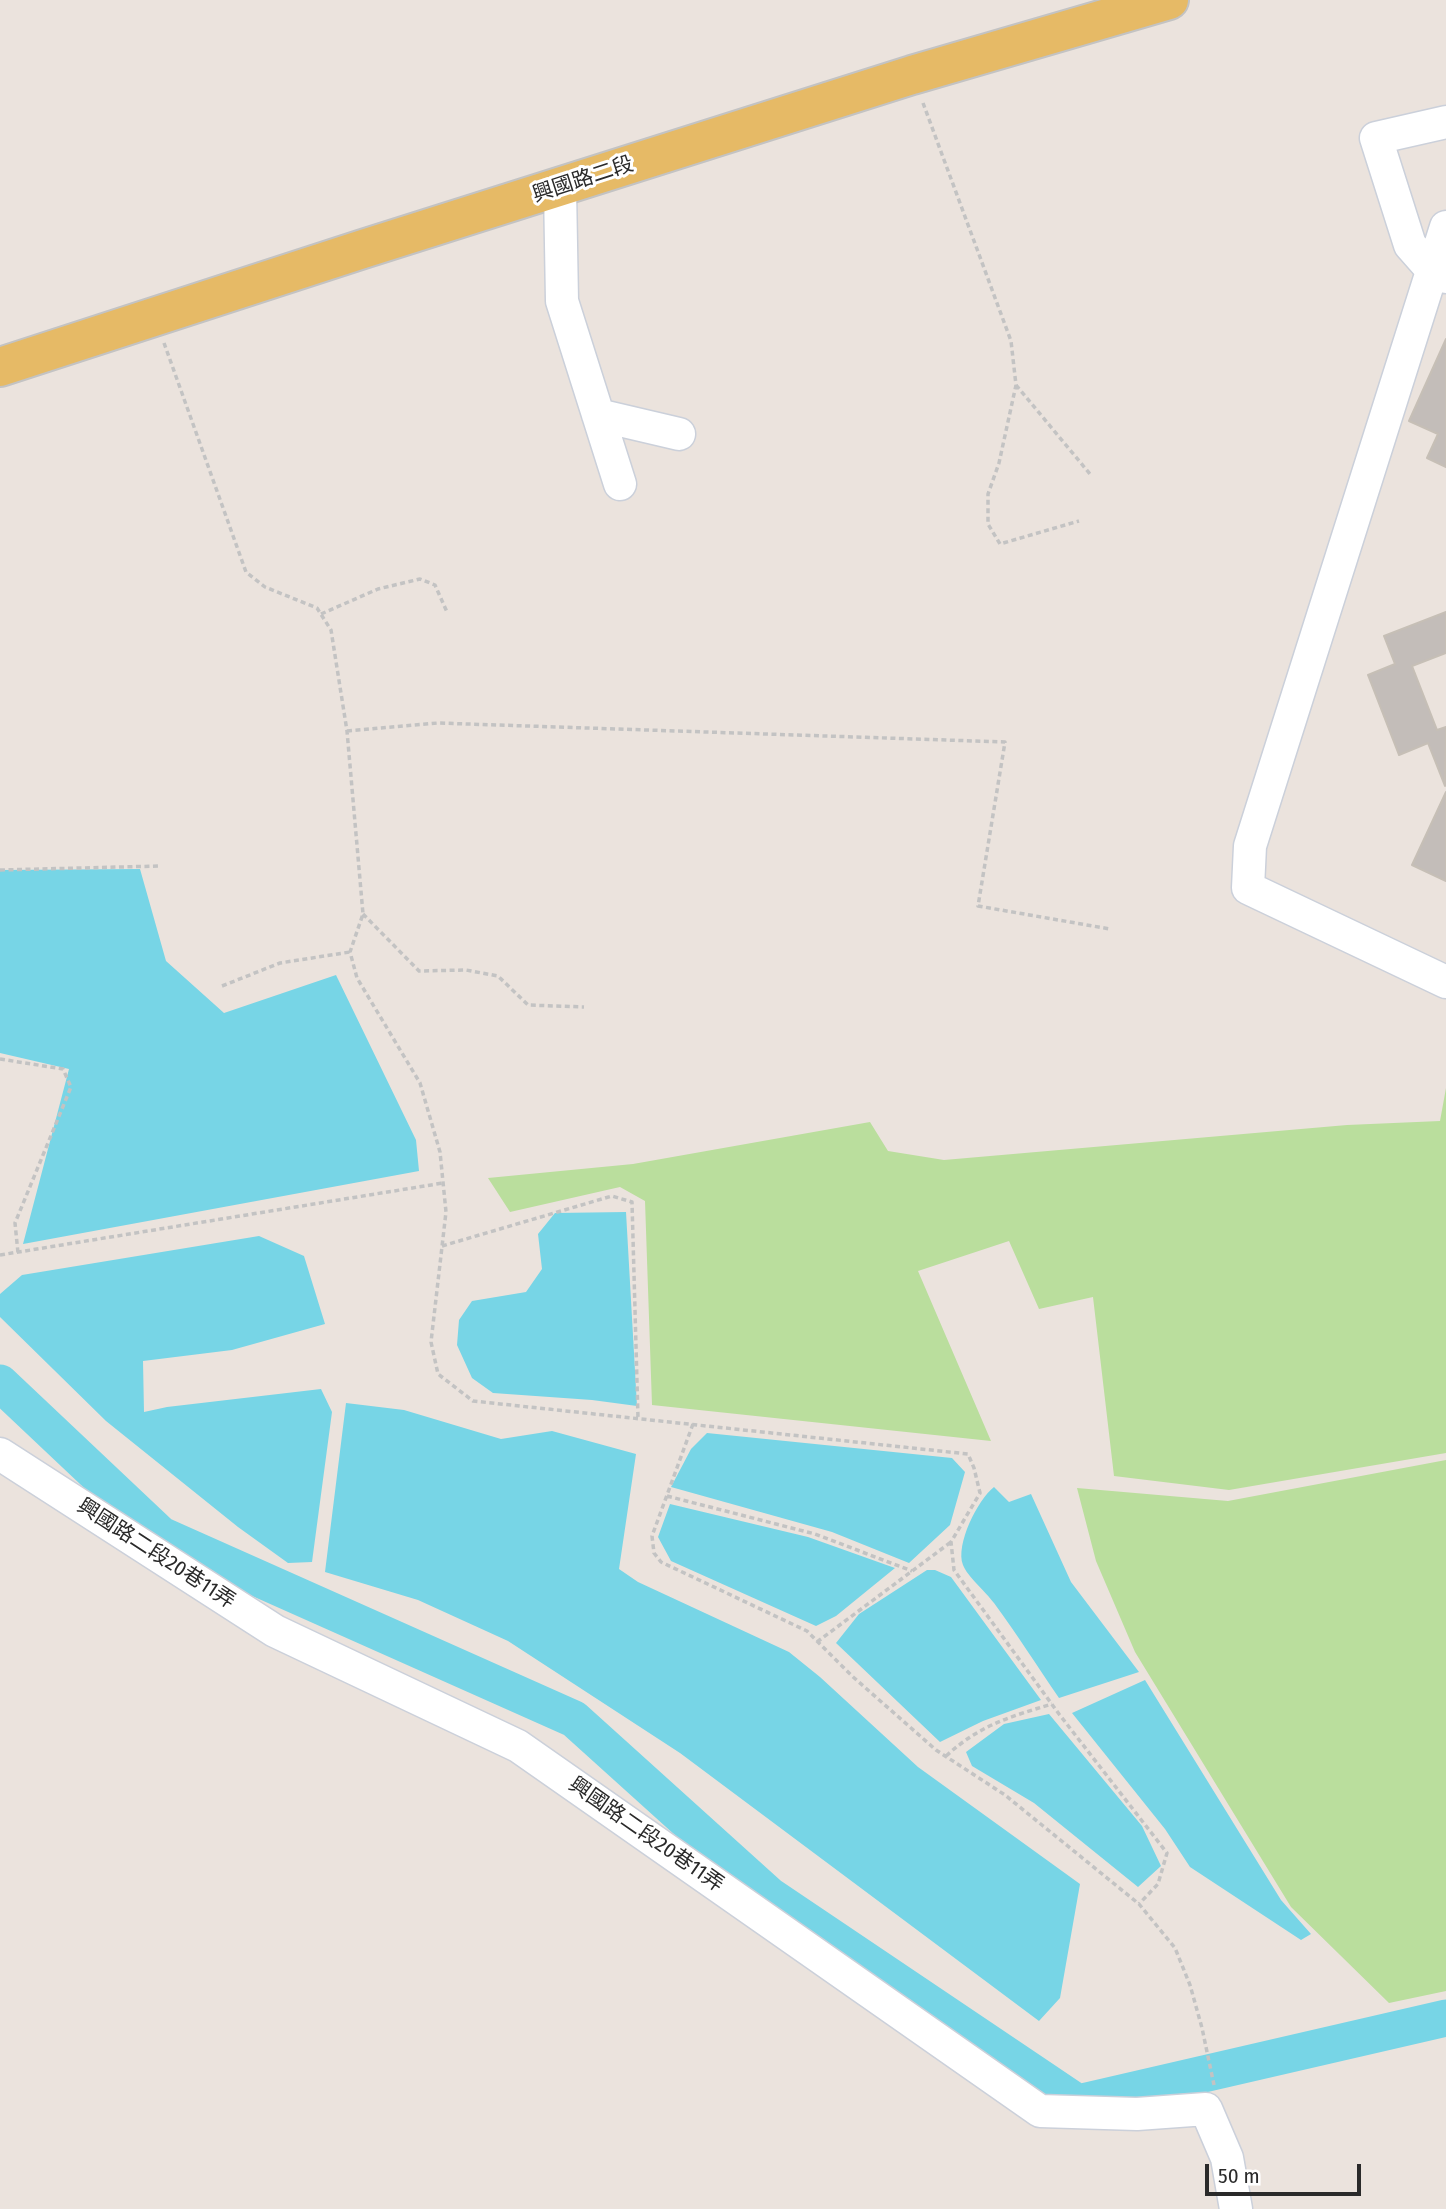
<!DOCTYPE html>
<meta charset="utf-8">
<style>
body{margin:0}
#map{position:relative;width:1446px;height:2209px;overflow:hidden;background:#ebe3dd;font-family:"Fira Sans Condensed",sans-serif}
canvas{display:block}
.scale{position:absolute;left:1205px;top:2164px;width:156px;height:32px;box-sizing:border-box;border:4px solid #2a2a2a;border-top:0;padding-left:9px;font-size:21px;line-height:24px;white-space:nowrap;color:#2a2a2a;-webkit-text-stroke:5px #fff;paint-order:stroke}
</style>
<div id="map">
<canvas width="1446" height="2209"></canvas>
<div class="scale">50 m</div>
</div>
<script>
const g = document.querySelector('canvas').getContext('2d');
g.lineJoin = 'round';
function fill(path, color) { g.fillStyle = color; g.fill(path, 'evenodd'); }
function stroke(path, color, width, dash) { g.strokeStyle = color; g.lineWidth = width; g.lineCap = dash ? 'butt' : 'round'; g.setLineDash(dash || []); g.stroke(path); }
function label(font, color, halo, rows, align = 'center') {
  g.font = font + ' "Fira Sans Condensed","Noto Sans TC",sans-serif'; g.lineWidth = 6; g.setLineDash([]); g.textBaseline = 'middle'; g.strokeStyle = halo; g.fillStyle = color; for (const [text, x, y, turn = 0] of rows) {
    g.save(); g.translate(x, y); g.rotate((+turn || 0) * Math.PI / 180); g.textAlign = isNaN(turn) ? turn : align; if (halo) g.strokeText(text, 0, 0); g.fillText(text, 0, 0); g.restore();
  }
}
const green = new Path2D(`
 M1446,1088V1453L1229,1490L1114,1476L1093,1297L1039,1309L1009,1241L918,1271L991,1441L652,1405L645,1201L620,1187L510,1212L488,1178L633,1164L870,1122L888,1151L944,1160L1347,1125L1440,1121Z
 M1446,1460V1991L1389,2003L1291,1907L1135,1652L1096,1561L1077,1488L1228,1501Z`);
const water = new Path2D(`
 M140,869L166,961L224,1013L336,975L416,1140L419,1171L23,1244L69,1069L0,1053V870Z
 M626,1212L637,1406L592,1400L493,1393L472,1378L457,1345L459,1320L472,1301L526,1292L542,1269L538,1234L555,1213Z
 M259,1236L304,1256L325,1324L232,1350L143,1361L144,1412L167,1407L321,1389L332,1412L312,1562L288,1563L238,1527L106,1421L0,1317V1294L22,1275Z
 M346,1403L404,1410L501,1439L552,1431L636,1454L619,1569L638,1582L789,1652L820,1677L918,1767L1080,1884L1060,1998L1039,2021L680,1753L508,1641L418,1600L325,1572Z
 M707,1433L952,1458L965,1472L950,1525L909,1563L832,1532L671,1487L691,1449Z
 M994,1487L1009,1502L1031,1494L1071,1582L1139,1672L1059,1698C1037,1666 1017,1634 994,1603C986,1592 967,1576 963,1565C955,1545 978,1499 994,1487Z
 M670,1504L808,1537L895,1568L836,1616L816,1626L671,1561L658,1537Z
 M927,1570H935L951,1577L1041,1700L983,1721L940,1742L836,1643L859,1614Z
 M1145,1680L1281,1900L1311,1934L1301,1940L1190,1867L1165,1829L1072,1713Z
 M1049,1714L1142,1826L1161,1866L1138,1887L1034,1803L972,1766L966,1752L1004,1724Z`);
const river = new Path2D(`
 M0,1383L161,1535L574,1719L769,1895L1078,2103L1446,2018`);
const building = new Path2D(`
 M1446,339V467L1427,458L1438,434L1409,421Z
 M1446,612V653L1412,666L1437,730L1446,727L1445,786L1428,743L1399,755L1368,675L1395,664L1384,636Z
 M1446,792V881L1412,865Z`);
const path = new Path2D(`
 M923,103L1011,341L1016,385L999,463L988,494V524L1000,544L1079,521
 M164,343L246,572L265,587L317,608L331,630L347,731L363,914L350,952L357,978L420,1083L440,1152L446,1212L431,1342L438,1374L473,1401L968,1454L974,1468L980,1493L951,1542L954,1570L1059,1714L1167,1853L1158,1884L1139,1904
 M1016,385L1090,474
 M321,614L378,589L420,579L435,585L447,612
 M347,731L438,723L1005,742L978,906L1110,929
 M0,870L160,866
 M363,914L419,971L466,970L498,976L528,1005L584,1007
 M222,986L280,963L350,952
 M0,1059L63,1069L71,1087L15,1223L18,1253
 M442,1246L612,1196L632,1202L638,1418
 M0,1255L443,1183
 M693,1424L652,1536L654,1553L661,1562L807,1631L852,1676L936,1750L1005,1795L1139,1904L1175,1948L1190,1985L1202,2028L1214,2085
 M667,1496L815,1534L912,1571
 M817,1642L951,1542
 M946,1756C980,1725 1009,1717 1052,1704`);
const minor = new Path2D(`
 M1446,122L1376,138L1410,245L1432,270L1446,277
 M560,188L562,301L620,484
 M1446,227L1250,846L1248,888L1446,982
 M598,415L679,434
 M0,1454L275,1631L518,1746L1040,2111L1137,2114L1206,2109L1227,2158L1236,2209`);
const major = new Path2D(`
 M0,367L363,249L912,75L1169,0`);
const streetNames = [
 ["興國路二段",583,180,-18],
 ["興國路二段20巷11弄",156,1554,33],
 ["興國路二段20巷11弄",646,1835,35]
];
fill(green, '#bade9d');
fill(water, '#77d5e6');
stroke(river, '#77d5e6', 37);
fill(building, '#c3bdb9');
stroke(building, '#c6bfb6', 2);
stroke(minor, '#cbd0da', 35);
stroke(major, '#c3c3c3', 42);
stroke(path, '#c3c3c3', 3.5, [5, 3.5]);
stroke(minor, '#fff', 32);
stroke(major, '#e6ba66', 38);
label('21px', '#2a2a2a', '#fff', streetNames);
</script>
